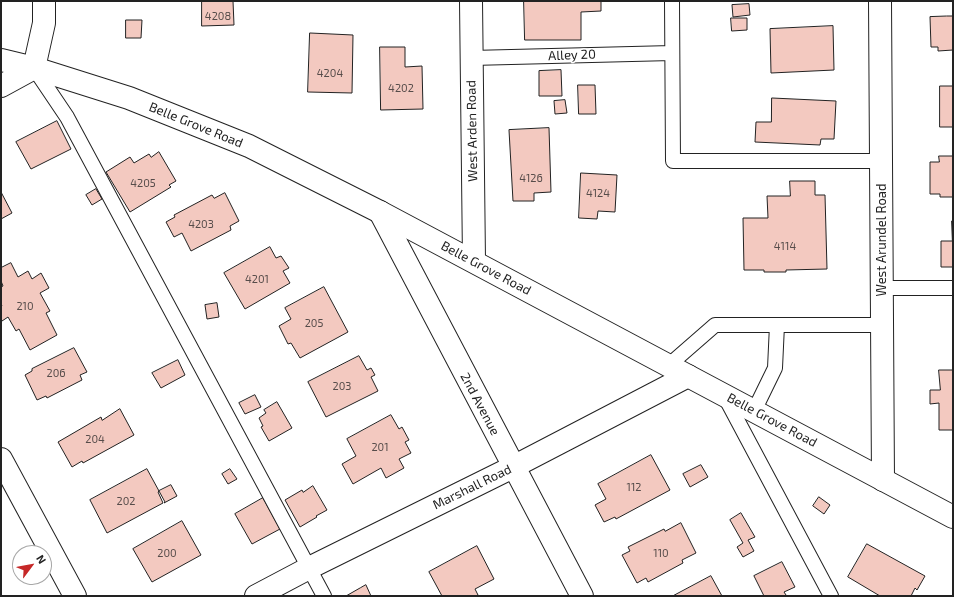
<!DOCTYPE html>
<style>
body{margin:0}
#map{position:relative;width:954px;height:597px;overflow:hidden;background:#fff;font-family:"Exo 2",sans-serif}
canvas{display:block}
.frame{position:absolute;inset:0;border:2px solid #222;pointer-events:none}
.north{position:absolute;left:12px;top:545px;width:40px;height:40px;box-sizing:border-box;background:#fff;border:1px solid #a7a7a7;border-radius:50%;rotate:58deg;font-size:11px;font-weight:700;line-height:16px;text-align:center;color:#222}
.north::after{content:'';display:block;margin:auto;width:14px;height:18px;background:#c62828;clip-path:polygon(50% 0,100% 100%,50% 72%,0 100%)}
</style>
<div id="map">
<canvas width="954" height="597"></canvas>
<div class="frame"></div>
<div class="north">N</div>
</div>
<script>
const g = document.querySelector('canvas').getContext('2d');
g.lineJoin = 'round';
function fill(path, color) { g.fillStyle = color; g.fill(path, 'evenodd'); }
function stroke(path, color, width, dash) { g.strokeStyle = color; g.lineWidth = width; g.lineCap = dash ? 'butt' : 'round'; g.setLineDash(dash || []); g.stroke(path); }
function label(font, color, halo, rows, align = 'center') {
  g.font = font + ' "Exo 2",sans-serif'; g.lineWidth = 3; g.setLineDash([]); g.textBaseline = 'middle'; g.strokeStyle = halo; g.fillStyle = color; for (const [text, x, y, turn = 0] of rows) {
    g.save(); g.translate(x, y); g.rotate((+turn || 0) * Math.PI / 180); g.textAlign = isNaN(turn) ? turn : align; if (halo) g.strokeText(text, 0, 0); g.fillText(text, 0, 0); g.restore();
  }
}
const building = new Path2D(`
 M202,1H233L234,25L202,26Z
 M524,1H601V11L581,12V40H525Z
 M749,4L750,15L733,17L732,5Z
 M947,16H953V50L938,51V47H931L930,17Z
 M731,18H747V30L732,31Z
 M126,20H142L141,38H126Z
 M833,26L834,70L771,73L770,29Z
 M310,33L353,35L352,93L308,92Z
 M380,47H405V67L422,66L423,109L381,110Z
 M561,70L562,96H539V71Z
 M578,85H595L596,114H579Z
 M940,86H953V127H940Z
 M772,98L836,101L834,139H821L820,145L755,142L756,122H771Z
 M565,100L567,113L555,114L554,101Z
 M57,121L71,149L31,169L16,142Z
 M549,128L551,192L534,193V201H513L509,130Z
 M159,152L176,181L169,185L171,187L130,212L106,172L130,157L134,163L149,154L151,157Z
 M939,156H953V197H940V194H930V162H939Z
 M581,173L617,175L615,212L598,211L597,219L579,218Z
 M790,181H815V195H825L827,269L786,270V272H764V270H744L743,218H768L767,196H790Z
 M96,189L102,199L92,205L86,195Z
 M1,192L12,213L1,219Z
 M225,193L239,221L230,226L231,230L191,251L182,233L174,237L166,222L175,217L174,215L210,196L212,195L214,198Z
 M952,221H953V272V267H941V241H952Z
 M270,247L276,258L281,256L289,268L283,271L290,283L245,309L224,273Z
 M11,263L18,277L28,271L32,279L41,273L49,288L40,293L50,311L46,313L57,335L30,350L19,329L16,331L8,317L2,321L1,319V306H2L1,304V287L3,286L1,281V268Z
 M324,287L348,332L300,358L291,343L288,344L279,326L291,319L285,308Z
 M217,303L219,317L207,319L205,305Z
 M74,348L87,372L80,375L82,380L47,398L46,396L37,400L25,375L32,371V369Z
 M359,356L367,370L371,368L375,375L371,377L378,391L326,417L308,382Z
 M178,360L185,375L161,388L152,373Z
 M939,370H953V430H939V403L930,404V390H940Z
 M255,395L261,407L245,414L239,403Z
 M277,402L292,428L269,441L261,427L263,426L259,418L266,413L264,410Z
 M120,409L134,435L83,463L82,461L72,467L58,442L101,417L102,420Z
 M391,415L399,429L402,427L409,440L405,442L411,453L399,459L404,468L386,478L381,468L353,484L342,464L356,456L347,439Z
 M651,455L670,490L616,519L615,517L604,522L595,505L606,499L598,484Z
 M701,465L708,477L690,487L683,474Z
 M147,469L159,491L158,492L163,503L107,533L90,500Z
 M230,469L237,479L228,484L222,474Z
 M171,485L177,496L164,503L165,502L159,491Z
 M313,486L327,510L316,516L317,517L300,527L285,500L302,490L303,492Z
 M819,497L830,505L824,514L813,506Z
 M263,498L280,529L252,544L235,514Z
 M741,513L755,537L748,540L754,551L743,557L737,547L743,543L730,520Z
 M182,521L201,555L152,582L133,549Z
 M681,523L696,553L682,560L683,563L648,582L646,578L637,583L622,555L630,551L628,547L664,529L665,531Z
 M867,544L925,576L917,590L915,588L911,596H880L848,577Z
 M477,546L494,579L475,589L478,595L476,596H442L429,572Z
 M782,562L795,587L784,592L786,595L785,596H764L754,576Z
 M711,576L722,596H673Z
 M366,585L371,596H346L360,588Z`);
const service = new Path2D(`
 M672,1L673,161H881
 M471,58L672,53
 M34,68L67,117L324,596
 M882,288H953
 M668,366L715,325H882
 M725,397L831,596
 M754,411L775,368L777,325`);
const minor = new Path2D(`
 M471,1L474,261
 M880,1L883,480
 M1,86L34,68L44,23V1
 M380,212L582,596
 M1,459L75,596
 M256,596L309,568L513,467L688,376`);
const secondary = new Path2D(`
 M1,60L34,68L129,98L249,146L380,212L953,517`);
const numberNames = [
 ["4208",218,16],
 ["4204",330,73],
 ["4202",401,88],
 ["4126",531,178],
 ["4205",143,183],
 ["4124",598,193],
 ["4203",201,224],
 ["4114",785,246],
 ["4201",257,279],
 ["210",25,306],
 ["205",314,323],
 ["206",56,373],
 ["203",342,386],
 ["204",95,439],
 ["201",380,447],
 ["112",634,487],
 ["202",126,501],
 ["200",167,553],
 ["110",661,553]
];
const streetNames = [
 ["Alley 20",572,55,-2],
 ["Belle Grove Road",196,125,22],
 ["West Arden Road",472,131,-91],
 ["West Arundel Road",882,240,-90],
 ["Belle Grove Road",486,268,28],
 ["2nd Avenue",480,404,62],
 ["Belle Grove Road",772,420,28],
 ["Marshall Road",472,487,-26]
];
fill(building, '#f3c9c0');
stroke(building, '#222', 1);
stroke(service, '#222', 16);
stroke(minor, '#222', 24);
stroke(secondary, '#222', 24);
stroke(service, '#fff', 14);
stroke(minor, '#fff', 22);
stroke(secondary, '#fff', 22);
label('11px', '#564c4a', null, numberNames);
label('13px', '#222', '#fff', streetNames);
</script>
